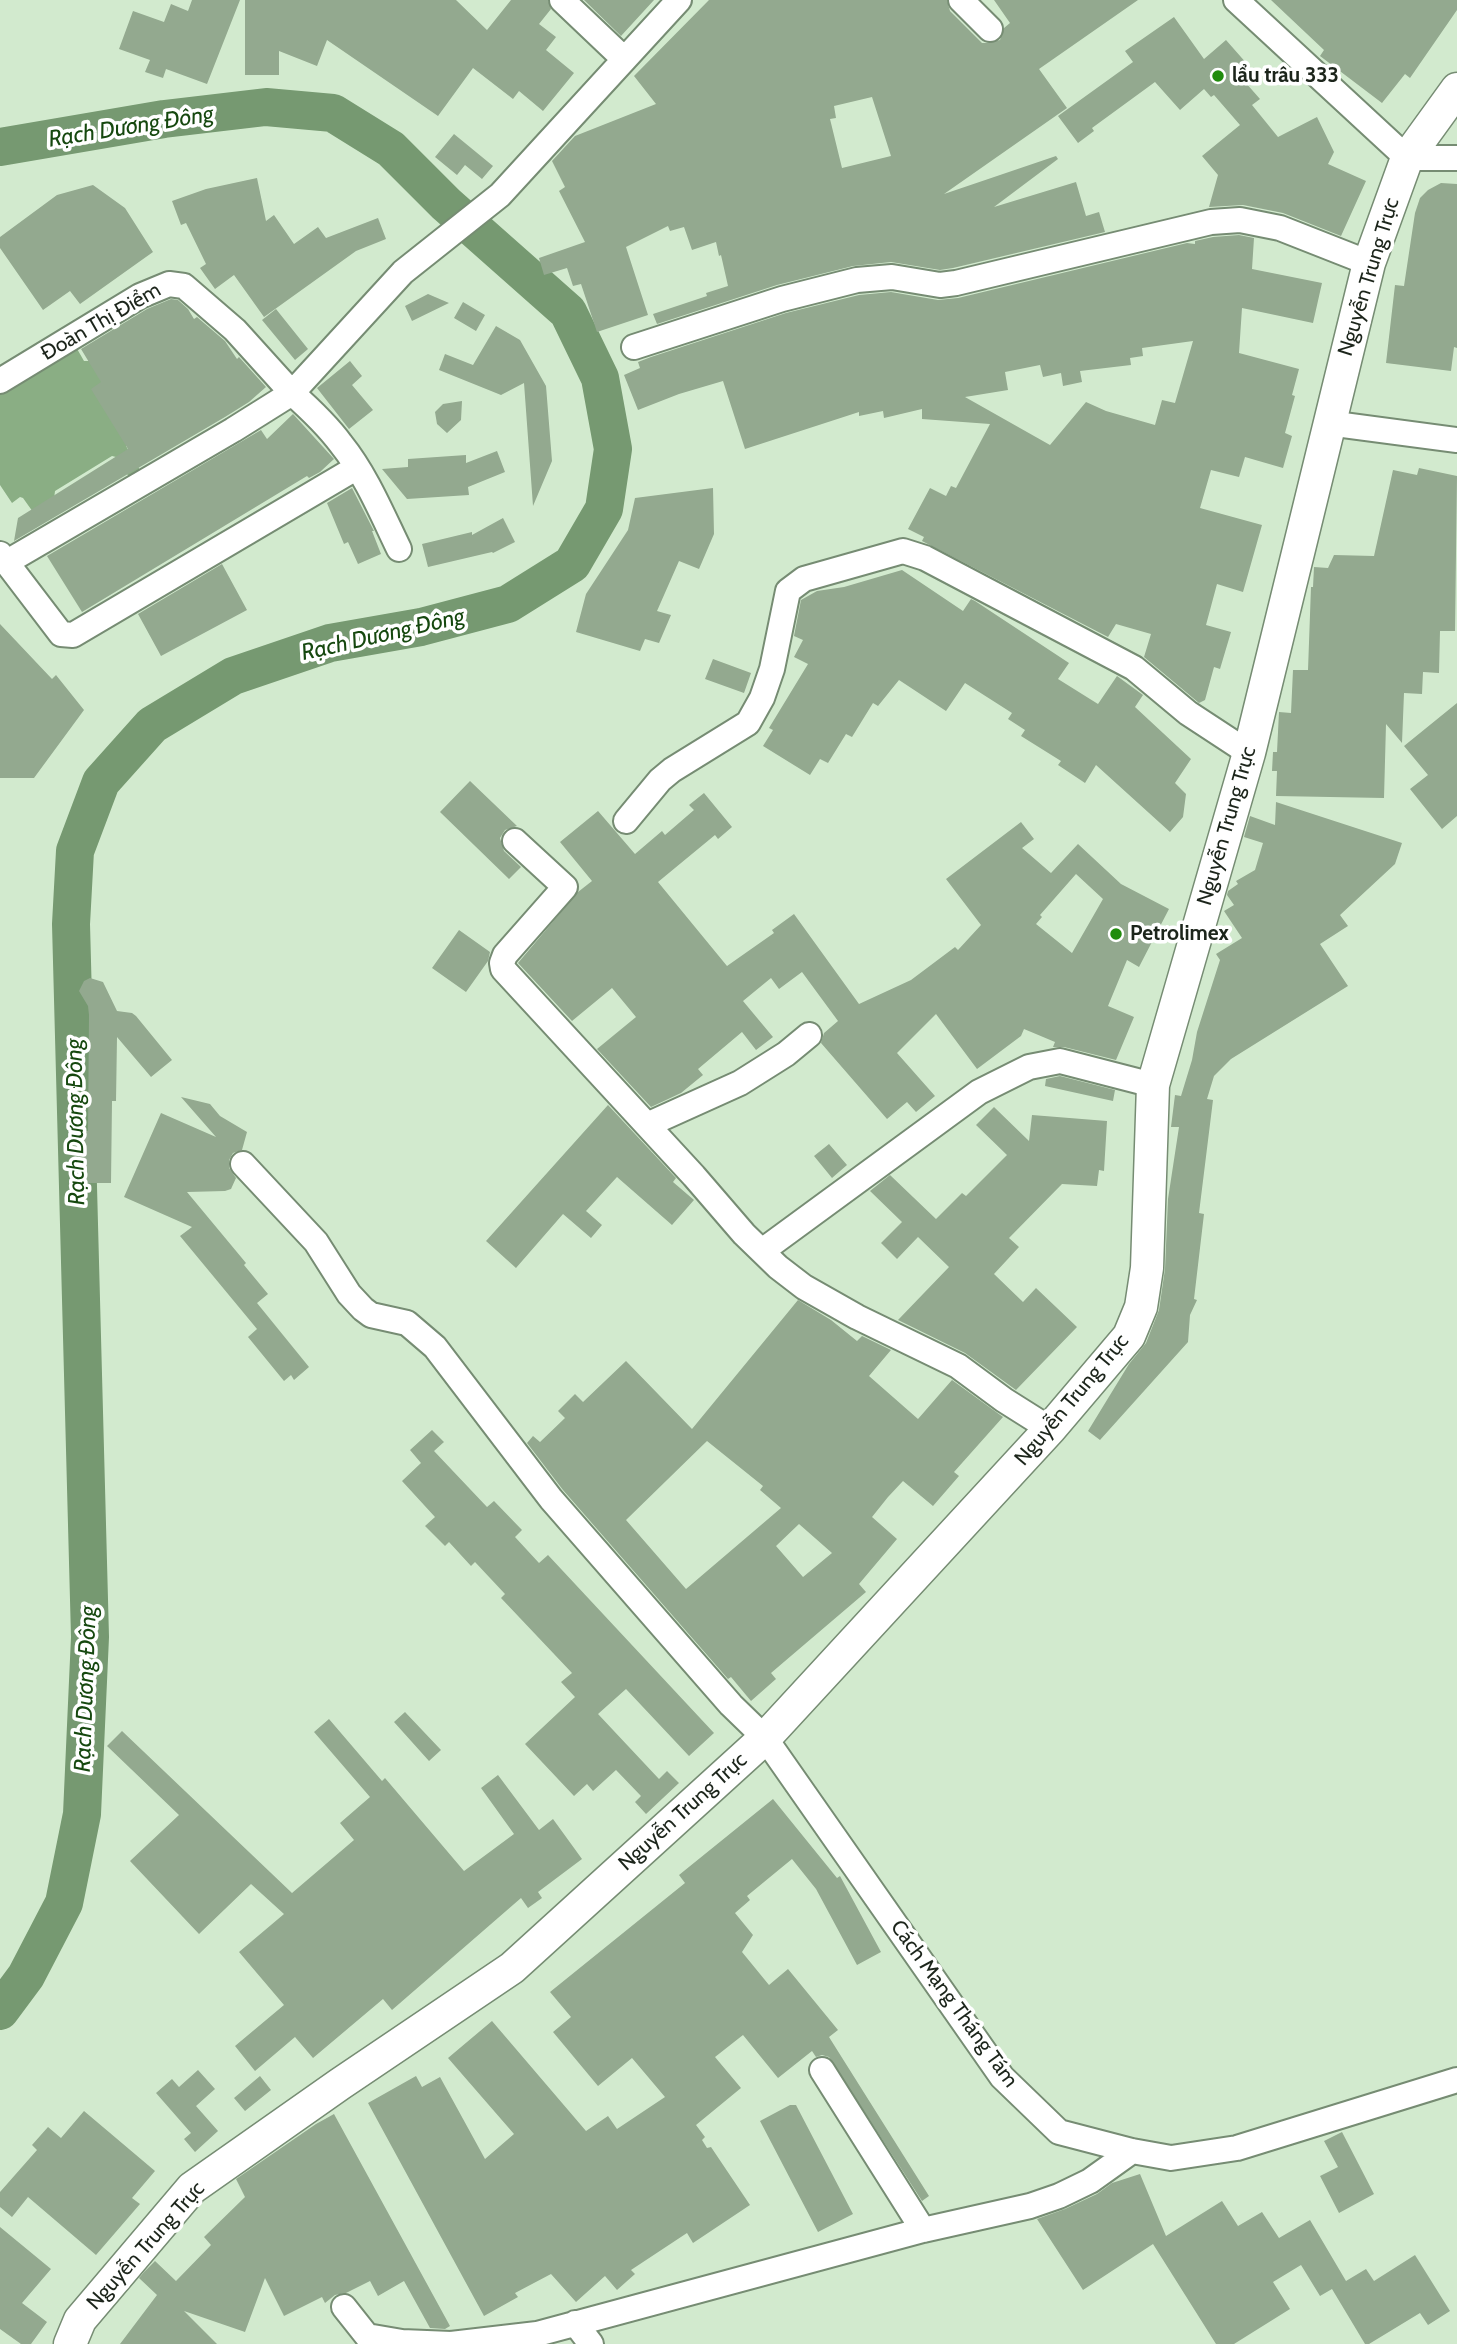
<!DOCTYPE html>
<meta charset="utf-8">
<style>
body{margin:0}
canvas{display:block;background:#d2eace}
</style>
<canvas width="1457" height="2344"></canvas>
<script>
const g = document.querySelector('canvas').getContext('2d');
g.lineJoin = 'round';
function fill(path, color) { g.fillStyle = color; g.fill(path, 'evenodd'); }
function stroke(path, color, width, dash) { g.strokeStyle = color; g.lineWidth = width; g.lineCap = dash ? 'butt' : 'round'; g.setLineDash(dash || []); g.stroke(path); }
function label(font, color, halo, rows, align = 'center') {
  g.font = font + ' Cabin,sans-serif'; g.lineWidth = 7; g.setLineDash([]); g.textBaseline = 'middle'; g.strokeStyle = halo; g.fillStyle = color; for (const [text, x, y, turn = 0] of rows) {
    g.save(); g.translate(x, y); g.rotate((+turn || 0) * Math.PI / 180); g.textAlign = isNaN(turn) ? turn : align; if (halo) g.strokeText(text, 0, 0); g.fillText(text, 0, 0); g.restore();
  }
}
const forest = new Path2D(`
 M164,316L126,446L140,470L129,477L116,457L112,456L55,491L54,499L33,512L23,498L20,497L12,503L0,485V390L76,347L84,361H88Z`);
const river = new Path2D(`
 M0,147L164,119L266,107L333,113L391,149L446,204L568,312L600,378L613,449L604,509L572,564L508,604L421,627L330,643L233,676L152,725L101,782L75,851L71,924L90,1637L82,1814L64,1903L26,1976L0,2011`);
const building = new Path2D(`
 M192,0H240L207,84L166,69L163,78L145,72L150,60L119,49L133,11L164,22L171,4L188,11Z
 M245,0H456L487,30L511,0H548L551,9L539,24L556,37L546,50L574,73L543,111L519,91L513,99L473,68L438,116L327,40L317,66L279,51V75H245Z
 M584,0H654L621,36Z
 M709,0H947L950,11L982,43H987L1000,40L1004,28L1010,23L994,0H1138L1039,69L1067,108L944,194L1056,156L1058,159L994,207L1076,182L1086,216L1099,212L1105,232L953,268L940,270L891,262L853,266L777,285L657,324L653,314L707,296L706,293L728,286L721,255L719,256L716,242L692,250L684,227L670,231L668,226L626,247L648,315L597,332L581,284L573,286L567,268L544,275L539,258L585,242L559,191L565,187L552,161L575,136L656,104L634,76ZM872,97L891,156L842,168L830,119L836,118L834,106Z
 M1271,0H1457V10L1410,78L1405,74L1382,103L1320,56L1324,50Z
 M1174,17L1204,59L1226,40L1248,65L1238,74L1260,99L1252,105L1278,137L1317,117L1334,152L1328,164L1366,181L1341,236L1283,213L1243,205L1209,207L1218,175L1202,156L1240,125L1214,95L1211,97L1204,89L1180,110L1155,82L1092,128L1094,131L1078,143L1058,116L1133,62L1125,51Z
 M454,134L493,166L482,179L465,165L457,175L435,157Z
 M257,178L266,221L274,215L294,244L318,227L326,238L378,218L386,239L356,251L264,317L234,275L215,289L200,268L206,264L186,223L181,225L172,201L206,189Z
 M1441,183L1457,184V348L1454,347L1451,371L1386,363L1395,285L1404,286L1415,213L1420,198L1428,190Z
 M93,185L125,208L153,252L80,304L70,291L43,310L0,248V237L57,195Z
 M1239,235L1254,238L1252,269L1322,283L1313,323L1242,308L1239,353L1299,369L1292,395L1295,396L1285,433L1292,436L1283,468L1245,457L1239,477L1211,470L1200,508L1262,525L1243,592L1217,584L1206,625L1231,632L1220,669L1214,667L1205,700L1199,703L1144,657L1151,634L1116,624L1108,637L922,541L924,537L908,529L930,488L946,496L951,486L956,488L990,424L922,419V409L884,418L883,411L859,416V412L745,449L723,381L679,394L638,410L624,375L640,368L638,362L651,357L786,313L859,295L891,292L938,300L958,298L1187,243L1195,244V241L1213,237ZM1193,341L1175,403L1162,400L1155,425L1106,411L1086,402L1050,445L965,397L1008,390L1005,372L1040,365L1043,377L1061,373L1063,386L1082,382L1080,371L1131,365L1130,358L1143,356L1142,348Z
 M428,294L449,303L412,321L405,306Z
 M171,299L178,300L188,309L194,319L197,317L225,341L237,359L239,357L266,387L249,402L225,417L14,541L18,518L128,449L91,389L101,382L81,349L147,309Z
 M463,302L485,315L476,331L454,318Z
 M276,309L308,349L295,360L262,320Z
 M496,326L520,340L546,386L552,461L533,506L524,383L501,395L439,370L445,354L473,365Z
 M350,361L362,376L352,385L373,410L349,429L317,388Z
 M462,401L461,420L447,433L437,424L435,412L443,404Z
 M293,414L334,459L320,472L309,478L307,476L82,612L47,556L261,430L267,439Z
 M497,451L505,472L468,487L469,495L407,499L382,469L408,467V459L466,455V463Z
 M1419,468L1457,476L1455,631H1440L1439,673L1423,672L1422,694L1404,693L1402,743L1386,724L1384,798L1276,796L1277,771H1272L1273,752H1277L1279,712L1291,713L1293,670H1308L1311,587H1313L1314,567L1328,568L1334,555L1374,556L1393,470L1417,475Z
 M352,488L374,531H372L381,554L358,564L348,542L344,544L327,503Z
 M713,488L714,534L699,569L679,561L657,611L671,615L659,643L645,639L640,651L576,632L586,594L628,530L635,498Z
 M503,518L515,542L493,553L492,552L428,567L422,544L472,532V535Z
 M222,564L247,610L161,656L138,614Z
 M902,570L963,611L971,599L975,601L1069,663L1058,679L1098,704L1117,676L1143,695L1135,707L1191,759L1175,783L1186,794L1183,817L1170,832L1096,765L1085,783L1058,765L1061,761L1021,736L1025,730L1008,719L1012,713L965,683L946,711L899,680L878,706L873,703L852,737L846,734L828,763L820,759L810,775L763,746L773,730L769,728L808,664L794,657L803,640L794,636L801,600L817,591L844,587Z
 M0,624L52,679L56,675L84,710L34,778H0Z
 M713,659L751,673L744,693L705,679Z
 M1457,703V816L1442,829L1410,789L1428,775L1404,746Z
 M470,781L517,826L505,830L500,838L504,851L521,867L509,879L440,812Z
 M704,793L732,827L718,839L715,835L658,882L727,966L774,933L772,930L794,914L859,1004L911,980L955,947L958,950L981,925L946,879L1021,822L1034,839L1022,848L1051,873L1078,844L1121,884L1169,909L1139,967L1127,960L1108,1006L1134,1017L1116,1060L1064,1047H1053L1055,1042L1024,1029L1021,1036L977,1069L936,1014L897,1053L935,1096L916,1112L907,1102L887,1119L821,1043L824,1033L838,1021L802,972L779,989L771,978L743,1001L773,1037L756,1050L742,1032L698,1069L703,1075L681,1093L651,1107L597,1049L636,1017L612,988L572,1021L518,963L578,892L592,881L560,842L598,811L635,854L662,831L665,835L694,810L689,805ZM1076,874L1103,899L1072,953L1036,924L1042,917L1040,915Z
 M1276,802L1402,843L1395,864L1340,915L1348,926L1320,944L1348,986L1231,1059L1214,1076L1207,1099L1213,1100L1199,1213L1204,1214L1194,1299L1197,1300L1190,1315L1188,1342L1100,1440L1088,1431L1129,1364L1146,1343L1159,1310L1165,1269L1168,1199L1179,1127H1171L1175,1095L1181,1096L1192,1060L1197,1032L1220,960L1216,954L1242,938L1224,911L1234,905L1227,895L1228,891L1238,884L1236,881L1255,870L1263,843L1244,837L1250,816L1275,825Z
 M459,930L490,952L488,961L466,992L432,968Z
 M90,978L103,982L117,1011L132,1013L136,1016L172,1060L151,1077L117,1037L116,1101H112L111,1183H83L84,1131H88L89,1015L88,1006L79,991L84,981Z
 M1060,1076L1115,1090L1113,1101L1045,1086L1046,1079Z
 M181,1097L210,1104L220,1116L247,1132L242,1150L233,1153L229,1160V1168L236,1178L231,1189L225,1191L187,1192L246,1263L244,1265L268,1294L257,1303L309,1367L294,1380L291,1375L284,1381L248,1337L257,1329L180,1236L192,1227L124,1197L161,1113L216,1137Z
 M608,1105L676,1178L673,1182L694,1200L672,1225L617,1177L586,1211L602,1225L591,1238L563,1214L516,1268L486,1241Z
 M994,1107L1029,1141L1032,1115L1107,1121L1104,1171L1099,1170L1097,1186L1062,1184L1009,1238L1019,1247L994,1274L1023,1302L1036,1288L1077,1327L1016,1390L965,1353L898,1320L949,1267L918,1237L897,1259L881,1243L902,1222L870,1191L890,1175L936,1219L962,1193L966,1196L1007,1155L976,1125Z
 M829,1144L847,1165L832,1178L814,1156Z
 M798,1300L831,1320L857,1341L862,1336L891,1350L869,1376L918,1419L952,1380L1003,1417L954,1472L959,1476L933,1506L903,1481L888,1497L872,1517L897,1539L859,1584L866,1592L771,1673L776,1679L751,1701L731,1677L728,1679L563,1490L527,1443L533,1436L540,1442L565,1418L558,1411L575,1394L583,1402L626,1361L692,1429ZM707,1441L763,1486L760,1490L781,1508L686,1589L626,1520ZM799,1524L832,1553L803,1577L776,1546Z
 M432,1430L444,1442L434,1451L487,1507L494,1501L522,1530L515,1537L539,1563L548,1555L714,1733L689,1756L626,1689L598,1714L659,1779L667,1771L679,1783L646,1814L635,1802L641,1796L616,1770L593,1791L587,1784L574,1796L525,1744L575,1697L561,1682L572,1673L501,1598L505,1594L475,1562L471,1566L449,1542L445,1546L425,1526L435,1517L402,1481L421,1463L410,1450Z
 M405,1712L441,1750L429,1761L394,1722Z
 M329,1719L382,1781L385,1778L464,1871L514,1834L481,1788L498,1775L539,1830L553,1819L582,1859L538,1892L542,1898L528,1908L521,1898L392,2010L383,1999L313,2058L295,2037L255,2071L235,2046L284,2005L239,1952L284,1914L251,1884L199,1934L130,1861L179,1815L107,1746L122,1731L292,1893L354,1840L340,1823L370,1797L314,1732Z
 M773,1799L837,1878L840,1876L881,1952L857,1965L816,1889L792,1859L747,1896L750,1900L735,1913L753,1935L742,1952L769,1985L788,1969L838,2030L829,2037L929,2196L922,2201L829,2057L822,2055L816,2057L812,2051L778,2078L743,2035L715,2057L741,2088L696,2125L705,2137L702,2140L707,2148L711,2147L750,2205L693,2243L687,2233L631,2270L635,2274L617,2290L605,2276L576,2302L551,2274L515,2293L518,2297L484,2316L368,2103L416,2076L422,2087L440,2077L485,2159L514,2134L448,2058L492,2021L586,2131L608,2116L617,2129L665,2097L632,2058L598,2086L553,2032L571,2017L550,1992L685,1883L679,1875Z
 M198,2070L215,2089L196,2106L218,2131L195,2152L184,2139L191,2133L156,2093L172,2079L179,2087Z
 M260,2076L271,2090L245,2111L234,2098Z
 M790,2105H796L853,2214L818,2232L760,2121Z
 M84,2111L155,2171L132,2198L140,2204L96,2255L28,2197L12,2217L0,2207V2192L37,2150L32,2145L48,2127L61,2138Z
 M334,2114L450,2326L445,2329L430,2328L404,2281L378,2296L370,2281L346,2293L335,2295L325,2303L322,2297L284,2316L265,2278L245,2332L184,2311L217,2344H120L157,2295L139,2278L144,2272L155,2261L176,2281L211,2245L204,2237L245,2197L236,2179L316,2124Z
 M1342,2132L1374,2194L1339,2213L1320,2176L1338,2167L1324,2141Z
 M1140,2174L1166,2236L1222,2201L1238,2226L1262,2212L1279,2238L1310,2220L1346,2281L1366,2269L1374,2281L1415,2255L1450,2311L1428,2325L1420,2313L1369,2344H1365L1332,2289L1320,2296L1301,2265L1273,2282L1290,2309L1234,2344H1216L1153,2244L1083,2290L1037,2219L1065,2209L1097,2194L1112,2183Z
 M0,2227L51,2269L22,2303L47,2322L31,2344H21L0,2329Z`);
const minor = new Path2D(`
 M562,0L623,58
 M961,0L990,29
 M1236,0L1407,158H1457
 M634,347L782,299L857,280L892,277L940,285L956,283L1211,222L1240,220L1280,228L1369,263
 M0,381L140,296L169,284L184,286L235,330L292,393L403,272L500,195L679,0
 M1328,423L1457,440
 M0,554L61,634L73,635L356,468
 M7,562L233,430L292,393C310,409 327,425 341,444C366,475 382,514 399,549
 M626,821L660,780L672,770L748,723L762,698L772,669L788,591L804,579L903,551L925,558L1134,668L1188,713L1249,753
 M515,841L565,887L505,955L502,963L503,969L694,1176L744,1234L778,1267L804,1287L857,1317L958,1366L1004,1400L1050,1429
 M647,1125L740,1083L786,1054L809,1035
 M243,1164L316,1242L349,1294L363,1309L371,1315L407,1323L435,1347L551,1499L731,1705L765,1738L1002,2077L1059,2132L1132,2151L1171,2158L1237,2148L1457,2080
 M762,1251L979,1092L1029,1067L1060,1061L1153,1085
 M822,2070L923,2230
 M344,2307L367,2336L402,2342L451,2344L537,2334L923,2230L1030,2206L1059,2196L1090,2181L1132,2151
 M575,2323L591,2344`);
const major = new Path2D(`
 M70,2344L80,2320L192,2188L340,2084L512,1968L765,1738L1050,1429L1129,1336L1141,1307L1147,1268L1153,1085L1249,753L1369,263L1407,158L1457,89`);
const markers = [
 [1218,76,7,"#218c0d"],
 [1116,934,7,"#218c0d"]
];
const poiNames = [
 ["lẩu trâu 333",1232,76],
 ["Petrolimex",1130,934]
];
const streetNames = [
 ["Nguyễn Trung Trực",1369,277,-73],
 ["Đoàn Thị Điểm",101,322,-30],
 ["Nguyễn Trung Trực",1227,826,-74],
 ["Nguyễn Trung Trực",1072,1400,-50],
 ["Nguyễn Trung Trực",683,1812,-42],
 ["Cách Mạng Tháng Tám",954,2004,54],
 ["Nguyễn Trung Trực",146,2246,-48]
];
const waterNames = [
 ["Rạch Dương Đông",131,127,-9],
 ["Rạch Dương Đông",383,635,-13],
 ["Rạch Dương Đông",76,1122,-91],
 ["Rạch Dương Đông",86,1689,-88]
];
fill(forest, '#8aae84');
stroke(river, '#769971', 38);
fill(building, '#93a98f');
stroke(minor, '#768c73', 28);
stroke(major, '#768c73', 35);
stroke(minor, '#fff', 24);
stroke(major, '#fff', 32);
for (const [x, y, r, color] of markers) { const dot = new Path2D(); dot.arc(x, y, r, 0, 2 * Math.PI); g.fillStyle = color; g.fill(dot); stroke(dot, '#fff', 2.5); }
label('bold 21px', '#1c251b', '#fff', poiNames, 'left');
label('21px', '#1c251b', '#fff', streetNames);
label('italic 23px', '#16480f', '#fff', waterNames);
</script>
